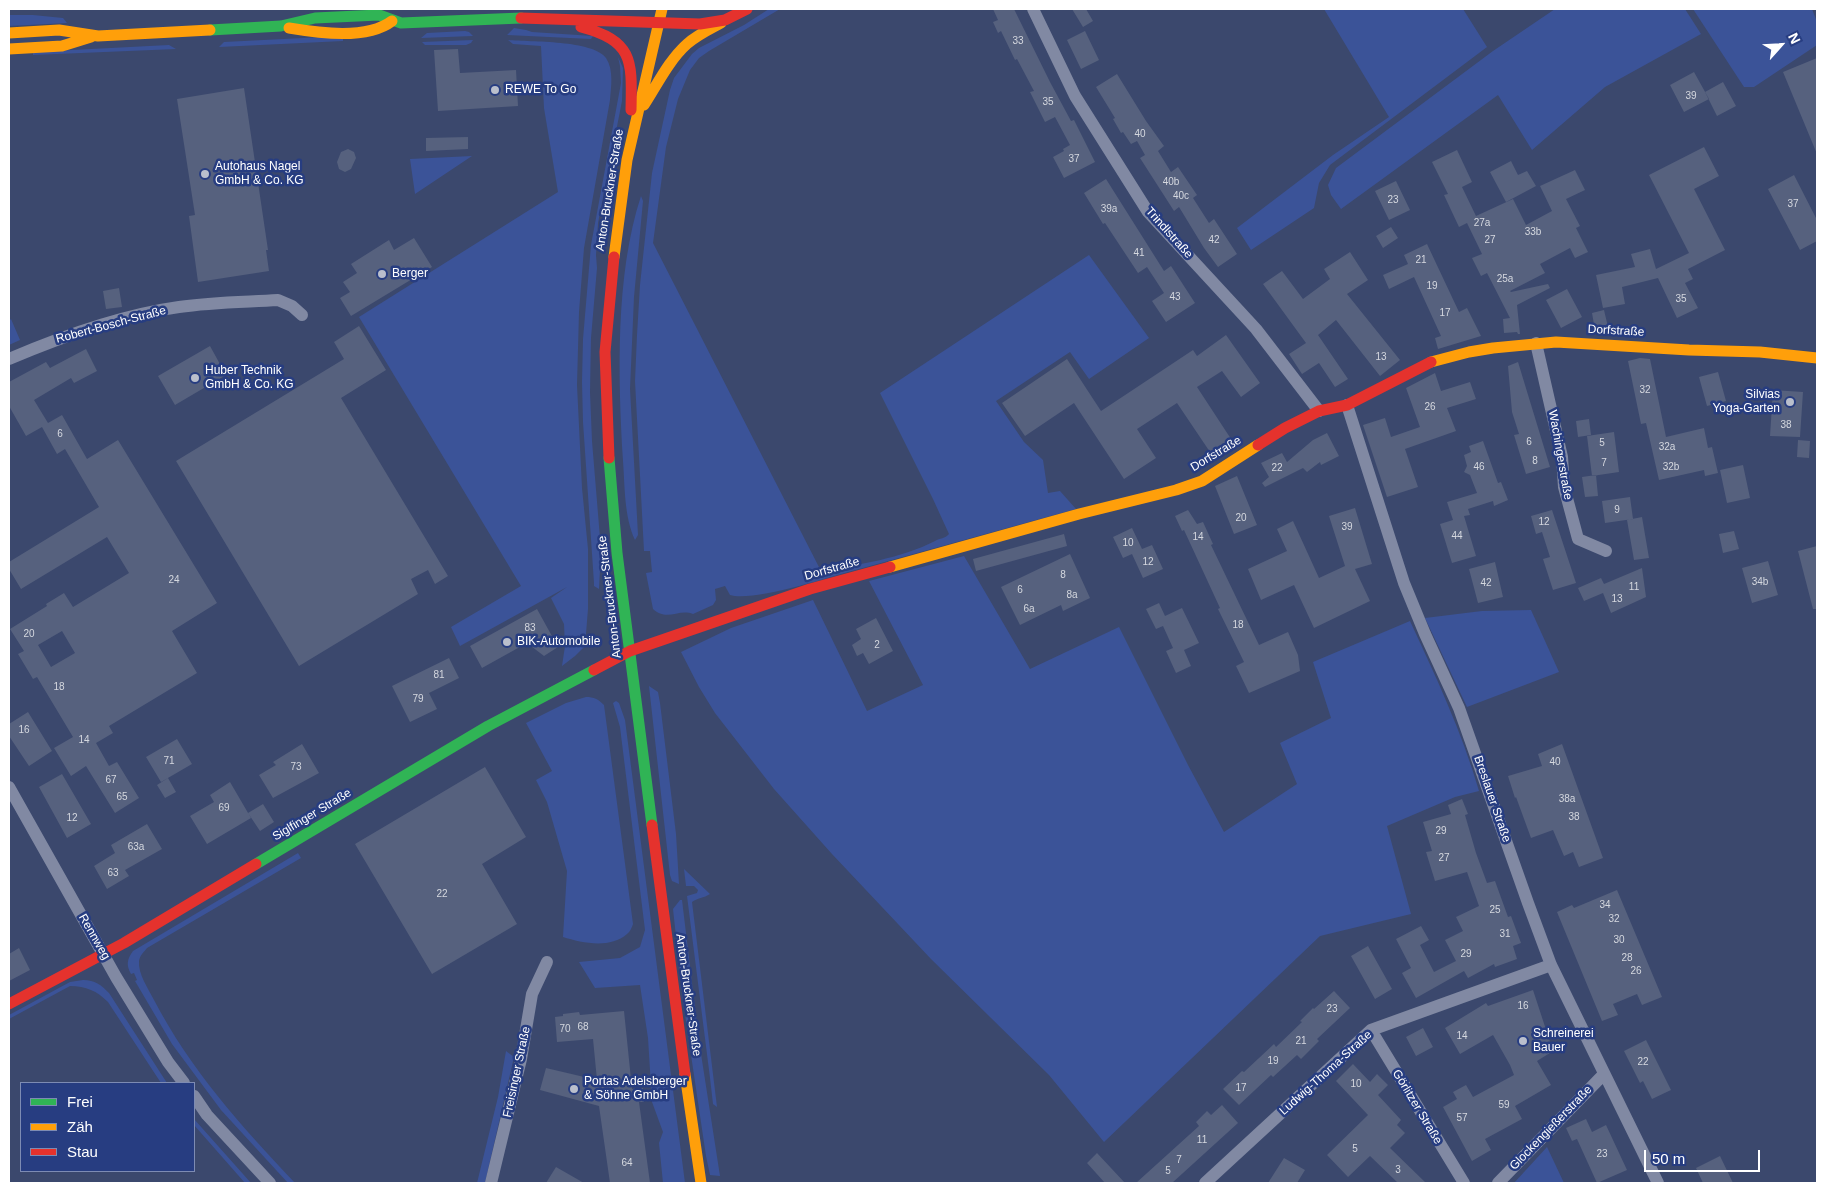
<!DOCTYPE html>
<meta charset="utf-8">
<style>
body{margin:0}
#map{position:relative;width:1826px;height:1192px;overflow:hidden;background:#3b486d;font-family:Helvetica,sans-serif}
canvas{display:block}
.frame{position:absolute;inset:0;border:10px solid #fff;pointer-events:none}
.legend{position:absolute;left:20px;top:1082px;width:175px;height:90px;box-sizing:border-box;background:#273d81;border:1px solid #7d8bb3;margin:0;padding:6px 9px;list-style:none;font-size:15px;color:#fff}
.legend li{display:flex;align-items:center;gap:10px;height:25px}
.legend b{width:25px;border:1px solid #7d8bb3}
.north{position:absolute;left:1756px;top:20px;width:50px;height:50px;-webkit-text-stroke:4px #273d81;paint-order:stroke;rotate:64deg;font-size:14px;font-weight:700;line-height:20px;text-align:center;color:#fff}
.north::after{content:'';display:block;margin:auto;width:18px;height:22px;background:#fff;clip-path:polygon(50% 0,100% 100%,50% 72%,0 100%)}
.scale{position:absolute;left:1644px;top:1150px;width:116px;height:22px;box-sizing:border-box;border:2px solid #fff;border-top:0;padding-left:6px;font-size:15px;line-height:18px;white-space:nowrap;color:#fff;-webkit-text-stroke:4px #273d81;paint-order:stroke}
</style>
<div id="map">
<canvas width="1826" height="1192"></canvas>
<div class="frame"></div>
<ul class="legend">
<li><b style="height:6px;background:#30b455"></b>Frei</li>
<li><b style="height:6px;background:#ff9f0a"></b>Zäh</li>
<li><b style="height:6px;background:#e5322d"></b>Stau</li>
</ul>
<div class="north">N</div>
<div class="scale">50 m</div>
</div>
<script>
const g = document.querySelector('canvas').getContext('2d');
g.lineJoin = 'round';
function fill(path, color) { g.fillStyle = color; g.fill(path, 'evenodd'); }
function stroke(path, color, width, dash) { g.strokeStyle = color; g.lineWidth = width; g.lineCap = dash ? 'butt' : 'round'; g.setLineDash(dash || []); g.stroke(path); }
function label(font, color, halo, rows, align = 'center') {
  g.font = font + ' Helvetica,sans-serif'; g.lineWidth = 5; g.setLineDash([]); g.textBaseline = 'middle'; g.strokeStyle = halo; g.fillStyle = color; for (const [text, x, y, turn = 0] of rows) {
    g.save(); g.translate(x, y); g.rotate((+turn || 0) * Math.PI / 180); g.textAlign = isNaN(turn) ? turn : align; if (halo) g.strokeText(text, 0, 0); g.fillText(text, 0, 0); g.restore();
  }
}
const green = new Path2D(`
 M769,9H780L709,51L699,58L690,70L678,99L666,147L653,243L821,571C858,565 902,558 935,541C940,538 945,539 949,534L933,499L880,393L1089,255L1149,338L1089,379L1070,352L996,401L1024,442L1043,460L1048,493L1060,491L1076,509C1001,530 927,550 852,571C827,578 752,602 730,595L725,586L715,589L716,600L713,605L693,614C679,608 667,622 653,609L646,573L652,572L650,551H644L635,381L637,335L640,285L652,173L670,90L674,78L692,54L699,48L744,25Z
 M1324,9H1463L1487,47L1330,165L1319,183L1314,208L1251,250L1237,228L1333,155L1389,117Z
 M1555,9H1685L1701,34L1605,87L1532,150L1498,95L1341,209L1331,195L1328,185L1336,168L1493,51Z
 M1693,9H1812L1817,22V45L1754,87H1744Z
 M9,15H33L63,18L67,23L9,26Z
 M514,28L526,30L532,32L593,36L591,39L507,35Z
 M465,31L469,32L473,36L421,38L427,33Z
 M343,36V41L219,47L224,42Z
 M473,40L471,43L466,45H425L422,42Z
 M508,40C531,42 593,40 606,58C614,70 611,87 610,100L584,248L579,312L577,385L582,488L588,549V609L585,646L575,656L562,666L565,646L564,624L551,598L567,587L460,646L451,627L521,586L359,317L558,192L544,108L541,46L513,44Z
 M169,45L176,49L33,55V52Z
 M618,57L623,68L622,101L598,223L596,255L597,268L591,338L590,392L592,441L601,550L599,589L594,586V583L583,422L582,382L583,339L591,245L621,83L620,66Z
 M472,156L415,194L410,159Z
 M641,196L643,201L634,297L630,389L638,535L635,540C624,516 625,487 623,461C618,378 615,275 641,196Z
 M11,319L20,340L9,345V321Z
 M964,556L1030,669L1119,627L1188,765L1224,832L1297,784L1280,743L1331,718L1313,662L1410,621C1436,677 1462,732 1479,791L1455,797L1387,826L1411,914L1320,936L1104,1142L1049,1075L931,959L832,854L774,789L715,713L699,687L681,652L731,628L813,600L867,711L923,685L869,581Z
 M1531,610L1559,672L1467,707L1425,618L1482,611Z
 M649,686L658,692L660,703L676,834L679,884L672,881L670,875Z
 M586,697C594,697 598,699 604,705L633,924C632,927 630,932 627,934C610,949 582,943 563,937L567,871L547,802L536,780L552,771L526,723L566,703Z
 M616,701L619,703L625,720L685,1183H663L659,1143L663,1132L652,1102L648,1038L640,985L595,988L579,962L620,958L640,947L645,930L620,727L613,703Z
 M298,853L301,858L147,948C144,952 140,955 139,961C138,974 148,988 154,1000C190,1069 241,1126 295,1183H288L221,1110L172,1044L135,981L137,980L134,973L131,974C126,965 127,959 133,951Z
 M684,869L710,894C704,898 697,898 692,902L717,1107L713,1104L710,1078L687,896L697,893L698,890L694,886H686Z
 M680,900H682L699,1041L720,1176L710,1175L706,1156L683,1001L673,909Z
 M83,980C95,980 101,985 109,993L167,1083H161L108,1002C97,991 86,986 70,986L9,1019V1015L70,982Z
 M506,1051L514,1057L485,1183H477L498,1097Z
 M194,1119L251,1183H245L194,1125Z
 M1547,1147L1564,1183H1514Z`);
const building = new Path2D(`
 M993,9H1014L1050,82L1071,121L1074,120L1095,162L1064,178L1053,157L1064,151L1063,149L1070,145L1055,117L1045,122L1030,92L1034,91L1017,59L1015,60L1001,31L998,33L993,22L998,20Z
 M1072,9H1086L1093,21L1083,27Z
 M1085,31L1099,60L1081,69L1067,40Z
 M458,49L460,73L516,70L518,106L438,111L434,50Z
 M1817,58V154L1783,72Z
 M1694,72L1709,99L1684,112L1670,85Z
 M1117,74L1146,121L1164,146L1158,151L1171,172L1178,167L1197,195L1193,198L1209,223L1214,219L1237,254L1218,267L1204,248L1179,207L1174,211L1140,158L1145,155L1137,141L1131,144L1123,132L1121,133L1113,119L1115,118L1096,87Z
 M1723,82L1736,106L1717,116L1705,92Z
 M244,88L268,250H266L269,271L198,282L189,216L195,215L177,99Z
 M468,137V149L426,151V138Z
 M1704,147L1719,176L1694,189L1725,250L1688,269L1693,279L1685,283L1698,308L1677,318L1658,278L1622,287L1625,304L1603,308L1596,275L1635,267L1631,254L1650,249L1656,269L1689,253L1649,175Z
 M348,149L354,152L356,158L351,169L345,172L339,169L337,162L341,152Z
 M1457,150L1472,182L1462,187L1476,216L1513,199L1526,225L1552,211L1540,186L1575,170L1585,190L1566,199L1580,226L1576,228L1588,252L1575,258L1570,248L1540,264L1545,273L1510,291L1511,292L1548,284L1550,288L1517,305L1520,334H1518L1517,332L1504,333L1503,319L1510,318L1487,273L1481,276L1472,258L1482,254L1467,223L1459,227L1444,195L1448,194L1432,162Z
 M1511,161L1518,175L1527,171L1536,186L1506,202L1490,172Z
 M1794,175L1817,220V241L1800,250L1768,189Z
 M1106,179L1164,271L1171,266L1195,303L1166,322L1152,301L1164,293L1147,267L1138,273L1105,223L1103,224L1084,193Z
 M1396,181L1410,210L1389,220L1375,191Z
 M1391,227L1398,238L1383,248L1376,236Z
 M414,238L432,267L351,316L340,298L350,292L343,282L357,273L351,264L389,240L394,250Z
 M1427,244L1459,312L1467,308L1481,336L1438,349L1435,338L1441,336L1414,277L1389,289L1383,275L1408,264L1404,255Z
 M1350,252L1368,280L1347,294L1400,360L1380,376L1336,320L1318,335L1348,379L1335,387L1319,363L1302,374L1289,354L1306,343L1263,284L1282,271L1303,299L1330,279L1324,269Z
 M119,288L122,307L106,309L103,291Z
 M1567,289L1582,317L1561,328L1546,300Z
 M1604,310L1608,327L1595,330L1592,313Z
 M359,326L386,370L341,398L448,576L435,584L428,570L411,579L418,594L299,666L176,461L344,359L334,342Z
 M1226,335L1260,383L1241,397L1222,371L1197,387L1233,442L1212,455L1177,403L1137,429L1156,458L1124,479L1074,403L1025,436L1002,403L1067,359L1101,411L1193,350L1197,356Z
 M210,346L226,375L175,405L158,376Z
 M86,349L97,371L74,383L71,378L34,400L48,423L62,415L87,459L118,440L217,603L172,631L197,673L109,726L113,733L96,743L109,766L117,762L139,798L115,813L86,766L71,776L54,748L73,737L37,677L33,679L18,654L24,651L10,629L47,606L46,604L64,593L73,607L129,573L107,537L21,589L9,569V562L99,507L65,449L57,454L42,427L26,436L9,406V382L46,362L50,368ZM62,631L75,653L51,667L38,645Z
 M1640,358L1650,359L1666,437L1704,428L1708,448L1712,447L1718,473L1705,476L1704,470L1659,480L1646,423L1641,424L1628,361Z
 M1518,362L1550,467L1526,474L1514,435L1519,434L1512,412L1508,366Z
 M1718,372L1726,401L1707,406L1699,377Z
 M1435,373L1441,391L1470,382L1476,399L1447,408L1456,431L1405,449L1418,487L1387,497L1363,425L1385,418L1391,437L1420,427L1406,388Z
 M1773,390L1803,392L1800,437L1770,436Z
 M1589,419L1591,435L1578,437L1576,421Z
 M1614,432L1619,472L1592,476L1587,436Z
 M1327,433L1339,456L1321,465L1320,462L1307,472L1303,468L1265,487L1262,483L1269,477L1261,463L1282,453L1287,462L1313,440Z
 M1798,440L1810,441L1809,458L1797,457Z
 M1483,441L1498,483L1501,482L1508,500L1494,506L1493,501L1468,509L1470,515L1464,516L1476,556L1452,563L1440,524L1453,520L1447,502L1477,493L1470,475L1464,472L1467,466L1464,455L1471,452L1469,446Z
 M1743,465L1750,498L1727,503L1720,470Z
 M1596,475L1598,496L1585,497L1582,477Z
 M1237,476L1257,525L1234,534L1215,486Z
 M1630,497L1633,519L1605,523L1602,501Z
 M1355,508L1372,564L1355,569L1370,601L1314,628L1294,585L1261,600L1248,569L1287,551L1277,529L1293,521L1319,578L1345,566L1329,516Z
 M1188,510L1197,524L1203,522L1213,544L1211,545L1259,645L1288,632L1298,655L1300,671L1249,693L1236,666L1244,662L1218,609L1220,608L1184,530L1182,531L1175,516Z
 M1552,510L1576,583L1553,590L1543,559L1550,557L1542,532L1536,534L1531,516Z
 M1642,517L1649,558L1634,560L1627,520Z
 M1132,528L1142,549L1152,545L1163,569L1143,578L1132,554L1123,558L1113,537Z
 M1734,531L1739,549L1723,553L1719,534Z
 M1064,534L1067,546L976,571L973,559Z
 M1817,546V609H1813L1798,551Z
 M1070,554L1090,598L1063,611L1061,605L1020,625L1001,587Z
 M1768,561L1778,595L1752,603L1742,568Z
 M1495,562L1503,597L1478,603L1469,569Z
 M1642,568L1646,597L1611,613L1603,593L1584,601L1578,588L1601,578L1604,584Z
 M1159,603L1165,616L1182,608L1199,643L1184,650L1191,666L1176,673L1166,651L1173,648L1163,626L1156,629L1146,609Z
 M537,609L558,647L544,656L527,643L482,668L470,646Z
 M876,618L893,651L869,664L863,653L857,656L852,645L861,639L856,629Z
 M449,658L459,678L429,693L437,709L410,722L392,686Z
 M28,712L52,751L29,766L9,736V724Z
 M177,739L192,764L161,782L146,757Z
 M302,744L319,773L273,798L259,775L276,765L273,762Z
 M1562,744L1603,858L1579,867L1573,852L1564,856L1553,830L1531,838L1516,797L1515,798L1508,776L1542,766L1538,754Z
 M485,767L526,837L482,864L517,924L432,974L355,844Z
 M62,774L91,824L67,838L39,787Z
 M168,778L176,792L165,798L157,785Z
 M230,782L251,818L207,844L190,816L214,802L210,795Z
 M1462,799L1468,814L1465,815L1476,853L1487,883L1495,881L1508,917L1511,916L1521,943L1513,946L1517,959L1495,967L1494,964L1468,978L1464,971L1416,998L1402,973L1411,968L1396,939L1421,926L1429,940L1420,945L1434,972L1456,961L1445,940L1463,931L1456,917L1479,906L1467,872L1435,881L1426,852L1432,851L1423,822L1451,814L1448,805Z
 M263,804L274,822L260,831L248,813Z
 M147,824L162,849L125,870L129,876L107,889L94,866L115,853L111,845Z
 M1617,890L1662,997L1642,1005L1637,994L1613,1004L1618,1015L1602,1021L1557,912L1572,905L1574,908Z
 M1368,946L1392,989L1375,999L1351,956Z
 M19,948L30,970L9,981V954Z
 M1533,990L1553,1051L1537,1061L1551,1085L1515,1106L1522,1119L1485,1139L1491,1150L1472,1161L1443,1107L1457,1099L1453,1092L1466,1085L1473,1097L1514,1075L1510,1065L1493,1035L1460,1054L1445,1028L1486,1003L1488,1006Z
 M1334,991L1350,1008L1317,1039L1319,1041L1301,1059L1297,1055L1273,1077L1271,1075L1239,1105L1223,1089L1242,1071L1244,1072L1274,1044L1276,1047L1302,1022L1300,1021L1313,1008L1314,1009Z
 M624,1011L632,1089L643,1088L644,1102H639L650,1183H610L599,1106L540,1090L546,1068L597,1080L593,1039L557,1042L555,1017L563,1016V1014L579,1012L580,1015Z
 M1423,1028L1433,1047L1416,1056L1406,1037Z
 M1646,1040L1671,1090L1652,1099L1643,1081L1640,1083L1624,1051Z
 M1353,1064L1370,1082L1377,1074L1388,1085L1378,1095L1401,1120L1397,1125L1405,1133L1390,1148L1426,1183H1398L1370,1156L1348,1177L1327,1155L1368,1115L1336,1081Z
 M1222,1105L1238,1123L1172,1183H1136L1199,1126L1196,1122L1207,1111L1211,1115Z
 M1586,1119L1592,1132L1606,1125L1627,1170L1597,1183L1577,1139L1572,1141L1566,1128Z
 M1097,1153L1125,1183H1105L1087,1163Z
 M1720,1156L1733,1183H1703L1696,1168Z
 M1284,1158L1305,1170L1297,1183H1268Z
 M556,1167L584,1183H546Z`);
const street = new Path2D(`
 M1033,9L1075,96L1148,212L1256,329L1319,411
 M1536,343L1562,457L1564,487L1578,539L1606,551
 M9,359C63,336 121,315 179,307C212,302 245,302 278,300L292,306L302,315
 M1347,405L1404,583L1425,634L1459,708L1528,903L1551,965L1658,1183
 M9,787L116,977L168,1062L184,1083
 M1371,1030L1464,1183
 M194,1096L207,1115L270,1183
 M491,1183L521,1059L532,994L547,962
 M1205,1183L1371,1030L1551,965
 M1498,1183L1604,1074`);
const fast = new Path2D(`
 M210,30L281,26L315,18L379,15L401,23L521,18
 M609,458L617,553L652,825
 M256,864L488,726L594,670`);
const slow = new Path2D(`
 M289,28C319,33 367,40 392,21
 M9,33L59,30L98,36L210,30
 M9,49L62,46L91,37
 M644,105C657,85 669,60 687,44C697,35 710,29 721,23
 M614,257L627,160L662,9
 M1431,362L1469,352L1493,348L1556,342L1689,350L1760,352L1817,358
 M890,567L1079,514L1176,490L1202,481L1258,445
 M685,1074L701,1183`);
const jam = new Path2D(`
 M521,18L700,24L725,20L747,9
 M581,27C634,41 632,61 631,110
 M1258,445L1285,428L1319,411L1347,405L1431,362
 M609,458L605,352L614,257
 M594,670L630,651L810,589L890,567
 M652,825L685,1074
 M9,1004L124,943L256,864`);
const markers = [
 [495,90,5,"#babfcc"],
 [205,174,5,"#babfcc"],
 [382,274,5,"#babfcc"],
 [195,378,5,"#babfcc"],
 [1790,402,5,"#babfcc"],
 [507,642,5,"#babfcc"],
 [1523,1041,5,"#babfcc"],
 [574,1089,5,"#babfcc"]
];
const numberNames = [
 ["33",1018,41],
 ["39",1691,96],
 ["35",1048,102],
 ["40",1140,134],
 ["37",1074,159],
 ["40b",1171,182],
 ["40c",1181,196],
 ["23",1393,200],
 ["37",1793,204],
 ["39a",1109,209],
 ["27a",1482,223],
 ["33b",1533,232],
 ["42",1214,240],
 ["27",1490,240],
 ["41",1139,253],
 ["21",1421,260],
 ["25a",1505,279],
 ["19",1432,286],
 ["43",1175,297],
 ["35",1681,299],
 ["17",1445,313],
 ["13",1381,357],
 ["32",1645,390],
 ["26",1430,407],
 ["38",1786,425],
 ["6",60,434],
 ["6",1529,442],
 ["5",1602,443],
 ["32a",1667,447],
 ["8",1535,461],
 ["7",1604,463],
 ["46",1479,467],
 ["32b",1671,467],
 ["22",1277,468],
 ["9",1617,510],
 ["20",1241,518],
 ["12",1544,522],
 ["39",1347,527],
 ["44",1457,536],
 ["14",1198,537],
 ["10",1128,543],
 ["12",1148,562],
 ["8",1063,575],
 ["24",174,580],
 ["34b",1760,582],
 ["42",1486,583],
 ["11",1634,587],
 ["6",1020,590],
 ["8a",1072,595],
 ["13",1617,599],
 ["6a",1029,609],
 ["18",1238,625],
 ["83",530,628],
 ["20",29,634],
 ["2",877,645],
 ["81",439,675],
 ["18",59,687],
 ["79",418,699],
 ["16",24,730],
 ["14",84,740],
 ["71",169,761],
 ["40",1555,762],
 ["73",296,767],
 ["67",111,780],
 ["65",122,797],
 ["38a",1567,799],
 ["69",224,808],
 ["38",1574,817],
 ["12",72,818],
 ["29",1441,831],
 ["63a",136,847],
 ["27",1444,858],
 ["63",113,873],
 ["22",442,894],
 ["34",1605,905],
 ["25",1495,910],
 ["32",1614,919],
 ["31",1505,934],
 ["30",1619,940],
 ["29",1466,954],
 ["28",1627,958],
 ["26",1636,971],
 ["16",1523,1006],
 ["23",1332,1009],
 ["68",583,1027],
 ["70",565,1029],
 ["14",1462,1036],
 ["21",1301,1041],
 ["19",1273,1061],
 ["22",1643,1062],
 ["10",1356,1084],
 ["17",1241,1088],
 ["59",1504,1105],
 ["57",1462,1118],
 ["11",1202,1140],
 ["5",1355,1149],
 ["23",1602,1154],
 ["7",1179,1160],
 ["64",627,1163],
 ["3",1398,1170],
 ["5",1168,1171]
];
const poiNames = [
 ["REWE To Go",505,90],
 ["Autohaus Nagel",215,167],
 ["GmbH & Co. KG",215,181],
 ["Berger",392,274],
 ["Huber Technik",205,371],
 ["GmbH & Co. KG",205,385],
 ["Silvias",1780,395,"right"],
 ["Yoga-Garten",1780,409,"right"],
 ["BIK-Automobile",517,642],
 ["Schreinerei",1533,1034],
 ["Bauer",1533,1048],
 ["Portas Adelsberger",584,1082],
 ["& Söhne GmbH",584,1096]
];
const streetNames = [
 ["Anton-Bruckner-Straße",610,190,-81],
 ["Trindlstraße",1169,233,48],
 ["Robert-Bosch-Straße",111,325,-15],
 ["Dorfstraße",1616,331,3],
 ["Dorfstraße",1216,454,-31],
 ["Wachingerstraße",1560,455,80],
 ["Dorfstraße",832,569,-16],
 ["Anton-Bruckner-Straße",610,597,-97],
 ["Breslauer Straße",1492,799,71],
 ["Siglfinger Straße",312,815,-31],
 ["Rennweg",94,937,60],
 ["Anton-Bruckner-Straße",688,995,82],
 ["Freisinger Straße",517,1072,-78],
 ["Ludwig-Thoma-Straße",1326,1073,-42],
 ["Görlitzer Straße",1417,1107,59],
 ["Glockengießerstraße",1551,1128,-46]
];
fill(green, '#3b5398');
fill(building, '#56617e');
stroke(street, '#8189a3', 12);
stroke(fast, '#30b455', 11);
stroke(slow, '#ff9f0a', 11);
stroke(jam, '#e5322d', 11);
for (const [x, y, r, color] of markers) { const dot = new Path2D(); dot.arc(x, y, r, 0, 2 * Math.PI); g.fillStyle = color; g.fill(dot); stroke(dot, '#273d81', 2); }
label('10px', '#d5d8df', null, numberNames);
label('12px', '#fff', '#273d81', poiNames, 'left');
label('12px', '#fff', '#273d81', streetNames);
</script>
